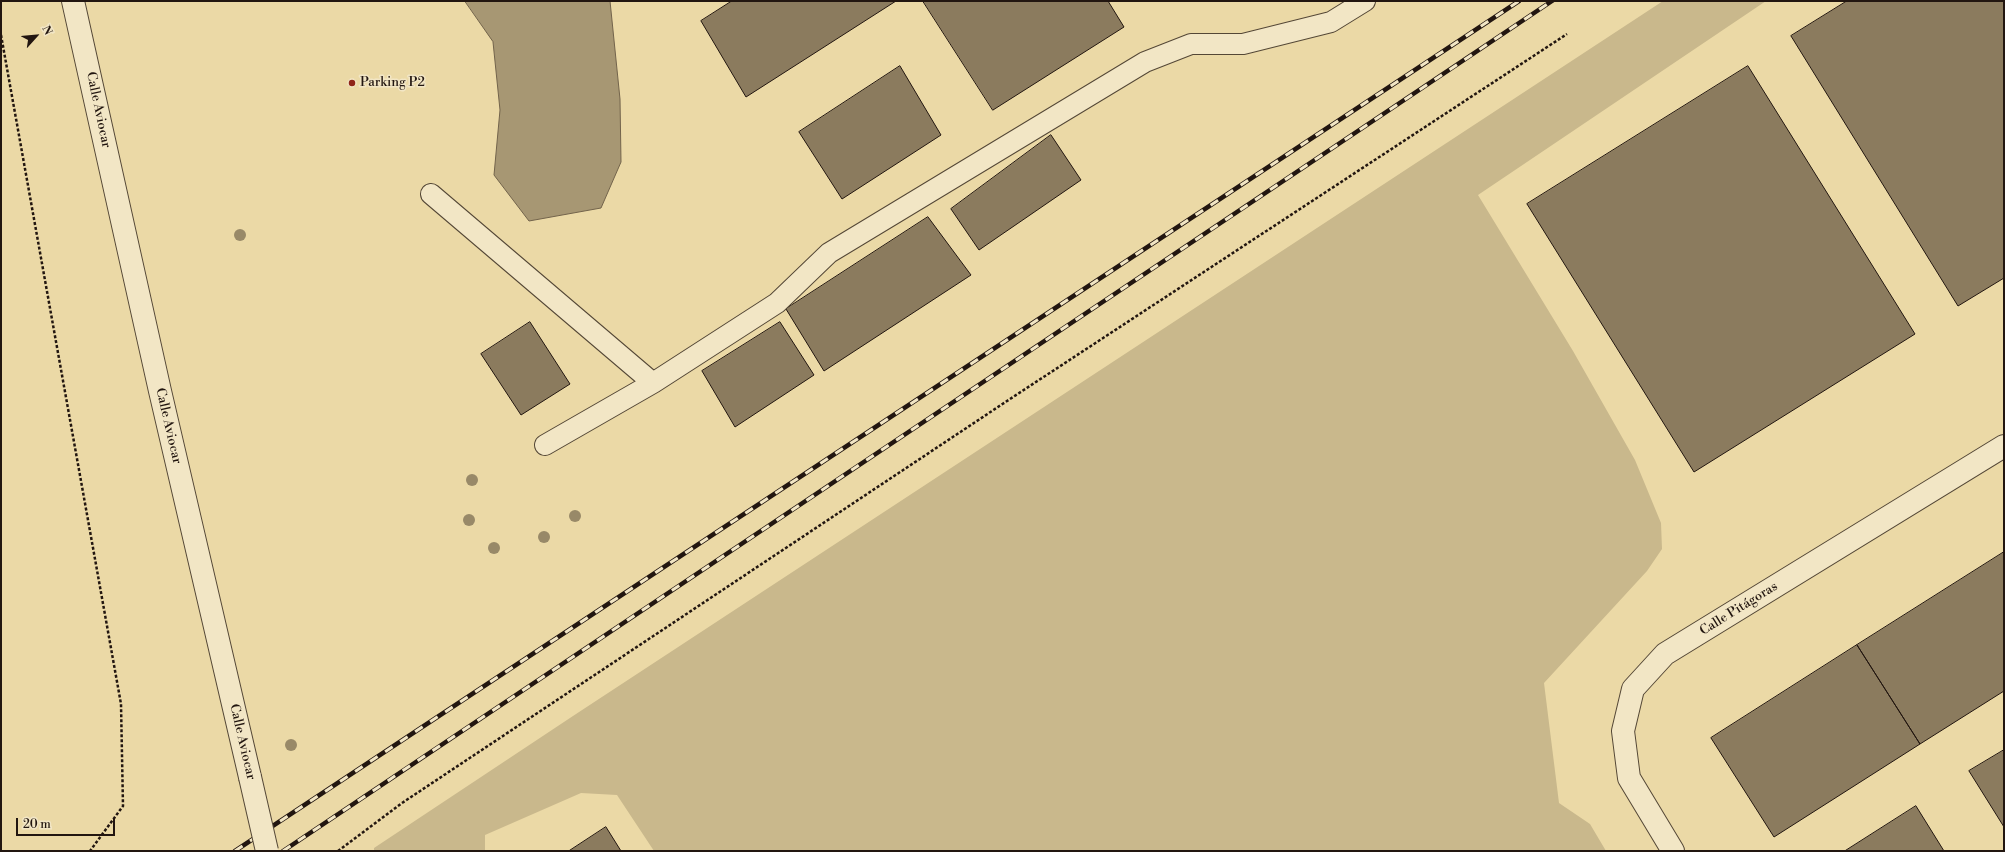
<!DOCTYPE html>
<meta charset="utf-8">
<style>
body{margin:0}
#map{position:relative;width:2005px;height:852px;overflow:hidden;background:#ebd9a6;font-family:"Libre Bodoni",serif}
canvas{display:block}
.frame{position:absolute;inset:0;border:2px solid #221610;pointer-events:none}
.north{position:absolute;left:16px;top:16px;width:40px;height:40px;-webkit-text-stroke:3px #f2e6c5;paint-order:stroke;rotate:63deg;font-size:11px;font-weight:700;line-height:16px;text-align:center;color:#221610}
.north::after{content:'';display:block;margin:auto;width:14px;height:18px;background:#221610;clip-path:polygon(50% 0,100% 100%,50% 72%,0 100%)}
.scale{position:absolute;left:16px;top:818px;width:99px;height:18px;box-sizing:border-box;border:2px solid #221610;border-top:0;padding-left:5px;font-size:12px;line-height:14px;white-space:nowrap;color:#221610;-webkit-text-stroke:3px #f2e6c5;paint-order:stroke}
</style>
<div id="map">
<canvas width="2005" height="852"></canvas>
<div class="frame"></div>
<div class="north">N</div>
<div class="scale">20 m</div>
</div>
<script>
const g = document.querySelector('canvas').getContext('2d');
g.lineJoin = 'round';
function fill(path, color) { g.fillStyle = color; g.fill(path, 'evenodd'); }
function stroke(path, color, width, dash) { g.strokeStyle = color; g.lineWidth = width; g.lineCap = dash ? 'butt' : 'round'; g.setLineDash(dash || []); g.stroke(path); }
function label(font, color, halo, rows, align = 'center') {
  g.font = font + ' "Libre Bodoni",serif'; g.lineWidth = 3; g.setLineDash([]); g.textBaseline = 'middle'; g.strokeStyle = halo; g.fillStyle = color; for (const [text, x, y, turn = 0] of rows) {
    g.save(); g.translate(x, y); g.rotate((+turn || 0) * Math.PI / 180); g.textAlign = isNaN(turn) ? turn : align; if (halo) g.strokeText(text, 0, 0); g.fillText(text, 0, 0); g.restore();
  }
}
const green = new Path2D(`
 M1663,1H1766L1478,195L1573,351L1635,460L1661,523L1662,549L1647,571L1544,683L1559,803L1590,824L1606,851H654L617,795L581,793L485,835V851H374V848L576,714Z`);
const water = new Path2D(`
 M465,1H610L620,99L621,162L601,208L529,221L494,175L500,110L493,42Z`);
const building = new Path2D(`
 M732,1H896L746,97L701,21Z
 M923,1H1108L1124,27L993,110Z
 M1847,1H2004V278L1958,306L1791,36Z
 M900,66L941,135L842,199L799,132Z
 M1748,66L1915,334L1694,472L1527,204Z
 M1051,135L1081,180L979,250L951,209Z
 M928,217L971,275L824,371L786,309Z
 M530,322L570,384L521,415L481,354Z
 M780,322L814,375L735,427L702,371Z
 M2004,552V691L1920,744L1857,645Z
 M1857,645L1920,744L1774,837L1711,738Z
 M2004,750V827L1969,771Z
 M1916,806L1944,851H1845Z
 M606,827L621,851H569Z`);
const path = new Path2D(`
 M1,35L121,704L123,806L90,851
 M338,851L402,803L1010,399L1567,34`);
const lane = new Path2D(`
 M431,194L653,383L777,303L829,253L1145,62L1191,44H1243L1331,22L1365,1
 M545,445L653,383`);
const street = new Path2D(`
 M73,1L160,391L250,777
 M1673,851L1629,778L1623,731L1633,689L1665,654L2004,446`);
const rail = new Path2D(`
 M235,851L1519,1
 M283,851L1552,1`);
const streetBridge = new Path2D(`
 M250,777L267,851`);
const trees = [
 [240,235],
 [472,480],
 [575,516],
 [469,520],
 [544,537],
 [494,548],
 [291,745]
];
const markers = [
 [352,83,4,"#8f2418"]
];
const poiNames = [
 ["Parking P2",360,83]
];
const streetNames = [
 ["Calle Aviocar",98,110,78],
 ["Calle Aviocar",168,426,77],
 ["Calle Pitágoras",1739,609,-32],
 ["Calle Aviocar",242,742,77]
];
fill(green, '#c9b88c');
fill(water, '#a79773');
stroke(water, '#72634b', 1);
fill(building, '#8b7b5e');
stroke(building, '#221610', 1);
stroke(lane, '#544736', 22);
stroke(street, '#544736', 24);
stroke(path, '#221610', 2.5, [3, 2]);
stroke(lane, '#f2e6c5', 20);
stroke(street, '#f2e6c5', 22);
stroke(rail, '#221610', 4.5);
stroke(rail, '#f2e6c5', 3, [9]);
stroke(streetBridge, '#544736', 24, []);
stroke(streetBridge, '#f2e6c5', 22);
g.fillStyle = '#988968';
for (const [x, y] of trees) { g.beginPath(); g.arc(x, y, 6, 0, 2 * Math.PI); g.fill(); }
for (const [x, y, r, color] of markers) { const dot = new Path2D(); dot.arc(x, y, r, 0, 2 * Math.PI); g.fillStyle = color; g.fill(dot); stroke(dot, '#f2e6c5', 1.5); }
label('13px', '#221610', '#f2e6c5', poiNames, 'left');
label('13px', '#221610', '#f2e6c5', streetNames);
</script>
